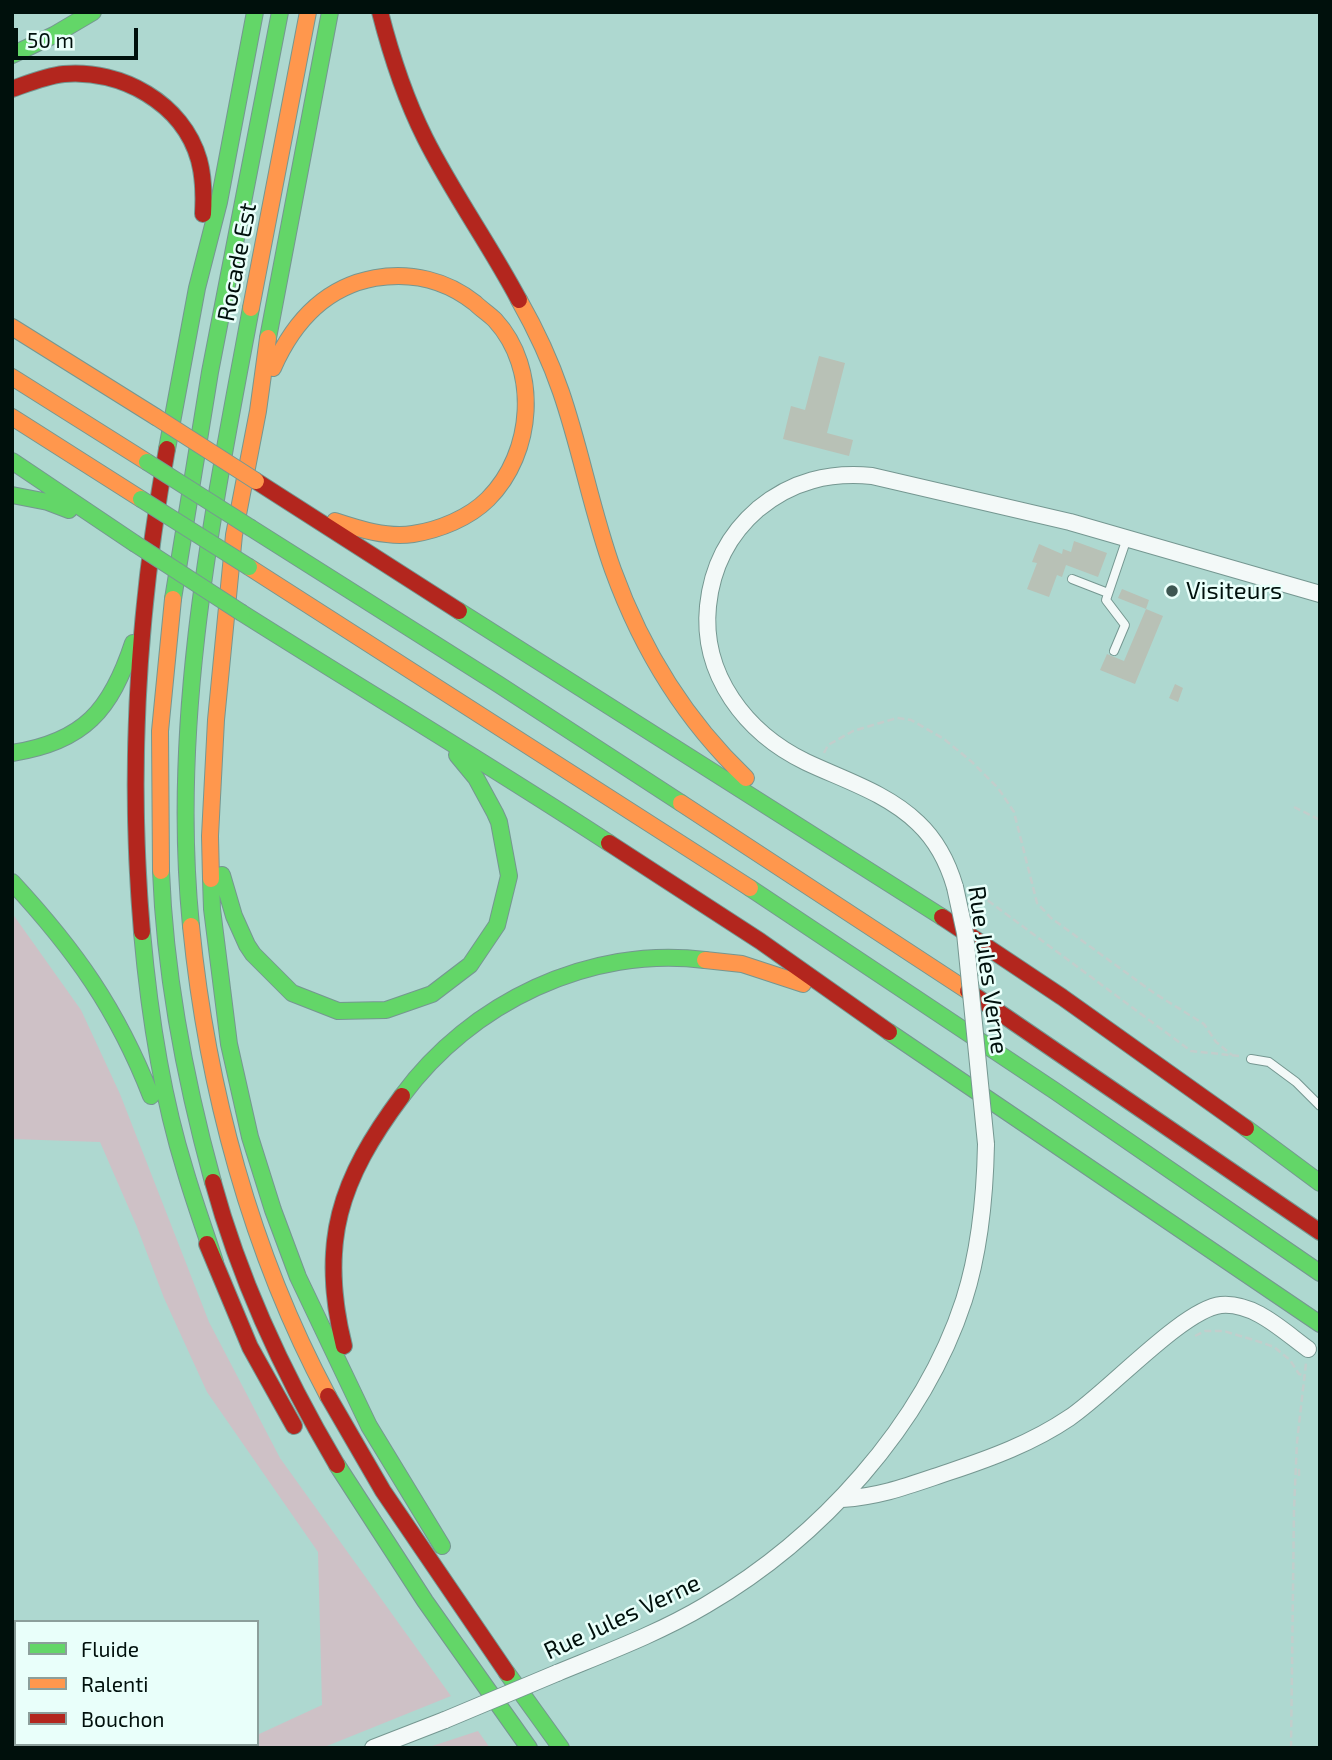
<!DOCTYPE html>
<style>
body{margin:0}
#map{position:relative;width:1332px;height:1760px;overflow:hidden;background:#aed8d0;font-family:"Exo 2",sans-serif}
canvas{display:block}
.frame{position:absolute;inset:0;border:14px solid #00100c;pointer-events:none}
.legend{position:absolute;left:14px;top:1620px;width:245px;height:126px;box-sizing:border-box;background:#e9fffa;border:2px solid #8c9f9b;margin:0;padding:9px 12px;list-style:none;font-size:21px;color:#00100c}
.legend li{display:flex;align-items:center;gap:14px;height:35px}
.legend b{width:35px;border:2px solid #8c9f9b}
.scale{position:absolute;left:14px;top:28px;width:124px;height:32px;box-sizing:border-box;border:4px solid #00100c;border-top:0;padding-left:9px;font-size:21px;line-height:24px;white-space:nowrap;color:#00100c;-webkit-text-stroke:5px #e9fffa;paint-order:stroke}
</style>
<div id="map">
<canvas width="1332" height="1760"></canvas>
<div class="frame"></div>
<ul class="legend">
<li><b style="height:9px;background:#63d668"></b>Fluide</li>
<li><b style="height:9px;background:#ff974d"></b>Ralenti</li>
<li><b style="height:9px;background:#b3261e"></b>Bouchon</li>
</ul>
<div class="scale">50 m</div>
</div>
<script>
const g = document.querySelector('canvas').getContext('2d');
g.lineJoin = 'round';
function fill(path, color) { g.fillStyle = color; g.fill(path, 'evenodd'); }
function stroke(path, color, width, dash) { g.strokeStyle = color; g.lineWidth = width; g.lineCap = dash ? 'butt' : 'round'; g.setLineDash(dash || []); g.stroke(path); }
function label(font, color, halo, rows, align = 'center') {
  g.font = font + ' "Exo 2",sans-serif'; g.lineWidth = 5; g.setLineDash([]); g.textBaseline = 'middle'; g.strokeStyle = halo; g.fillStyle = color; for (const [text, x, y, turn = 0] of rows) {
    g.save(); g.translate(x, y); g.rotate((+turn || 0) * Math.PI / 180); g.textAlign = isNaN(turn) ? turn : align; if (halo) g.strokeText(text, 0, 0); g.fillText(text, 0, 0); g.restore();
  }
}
const green = new Path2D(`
 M12,913L81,1010L120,1094L209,1322L280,1458L451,1696L322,1748H228L236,1744H257V1735L322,1705L318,1552L207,1392L164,1298L137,1227L100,1142L12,1139Z
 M478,1731L490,1748H426Z`);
const building = new Path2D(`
 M819,356L845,363L827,433L853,440L849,456L783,439L791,406L805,410Z
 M1074,541L1107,553L1098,577L1066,565L1062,577L1057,575L1049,597L1027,589L1037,563L1032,562L1039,544L1062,554L1063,549L1071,552Z
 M1122,589L1149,600L1146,609L1163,616L1135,684L1100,670L1107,654L1124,661L1146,609L1118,598Z
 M1175,684L1183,688L1178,702L1169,698Z`);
const path = new Path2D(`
 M824,753L828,745L853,731L897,718L911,720L944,739L972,762L998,788L1014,812L1037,903L1051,918L1154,993L1204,1024L1216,1042L1232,1055
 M1294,807L1320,820
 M971,888L1191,1051L1239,1056
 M1195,1336L1205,1331H1224L1260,1342L1274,1347L1290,1360L1299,1374L1304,1376
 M1299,1476V1467
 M1291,1748L1294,1509L1297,1442L1306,1363`);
const lane = new Path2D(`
 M1072,579L1108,593
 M1114,651L1125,625L1106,600L1127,538
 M1251,1059L1269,1062L1296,1082L1320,1106`);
const street = new Path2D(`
 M955,887C948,863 936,840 918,823C887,793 844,780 806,762C746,733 701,675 708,606C712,567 729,534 758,509C792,481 829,472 872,476L1070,522L1320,594
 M842,1499C883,1496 910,1485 949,1472C991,1458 1032,1443 1069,1418C1107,1393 1183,1309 1221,1305C1254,1302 1283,1331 1308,1349
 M557,1673C608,1652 659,1633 706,1605C819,1539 923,1426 964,1300C980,1250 985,1197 986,1144
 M373,1748L445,1720`);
const fast = new Path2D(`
 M12,55L54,35L93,12
 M268,338L330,12
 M167,449L197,288L219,202L255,12
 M12,461L134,543
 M12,495L48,502L69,510
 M251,528L498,684L681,803
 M173,599L210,372L280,12
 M459,611L942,917
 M242,613C364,690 488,764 609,843
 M12,753C84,742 111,710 133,643
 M161,871C165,976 185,1080 213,1182
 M222,875L234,916L247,945L253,954L292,993L338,1011L386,1010L432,994L470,965L497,925L509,876L499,822L495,813L476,778L457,755
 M211,879L212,909L229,1044L250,1137L273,1210L298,1277L369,1426L442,1546
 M12,882C75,950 117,1009 151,1096
 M750,888L1055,1091L1320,1273
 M191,926C170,718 213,511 251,308
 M142,932C149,1011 161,1093 185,1170C194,1201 205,1231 215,1262
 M889,1032L1320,1324
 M402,1096C470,1003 590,945 705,960
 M1246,1128L1320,1183
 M337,1465L425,1601L529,1748
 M507,1673L561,1748`);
const slow = new Path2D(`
 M519,300C536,330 550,360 561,392C581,450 592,512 613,570C642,650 684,719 746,778
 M251,308L308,12
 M12,327L156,417
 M273,368C293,323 325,287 375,278C411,272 446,280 475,303C481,309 489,314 495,320C540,369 534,453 488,499C469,518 439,530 413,534C387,538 359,529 335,521
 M12,377L147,462
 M12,417L141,499
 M249,567L750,888
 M681,803L968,991
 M161,871L160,731L173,599
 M211,879L210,836L216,720L234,535L258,411L268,338
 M191,926C207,1088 251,1252 328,1396
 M705,960L742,964L803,984`);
const jam = new Path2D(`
 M380,12C391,55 405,98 425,138C453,194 490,245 519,300
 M12,89C29,83 46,76 64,74C121,69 183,103 199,160C204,178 204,196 203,214
 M256,481L459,611
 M609,843L760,941L889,1032
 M942,917L1062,997L1246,1128
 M142,932C128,771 138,607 167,449
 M968,991L1320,1232
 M213,1182C240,1281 285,1377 337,1465
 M207,1244L250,1347L294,1426
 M344,1346C318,1243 340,1179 402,1096
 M328,1396L383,1491L507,1673`);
const streetBridge = new Path2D(`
 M955,887L965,933L986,1144
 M445,1720L557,1673`);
const fastBridge = new Path2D(`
 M147,462L251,528
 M141,499L249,567
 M134,543L242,613`);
const slowBridge = new Path2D(`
 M156,417L256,481`);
const markers = [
 [1172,591,7,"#3d5651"]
];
const streetNames = [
 ["Rocade Est",237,262,-79],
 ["Rue Jules Verne",988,970,82],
 ["Rue Jules Verne",622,1617,-25]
];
const poiNames = [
 ["Visiteurs",1186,591]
];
fill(green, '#cec1c6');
fill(building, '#b8c1b6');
stroke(lane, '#759791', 10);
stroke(street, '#759791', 18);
stroke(fast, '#759791', 18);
stroke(slow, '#759791', 18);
stroke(jam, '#759791', 18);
stroke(path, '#c2cecc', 2.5, [7, 3.5]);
stroke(lane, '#f3f9f8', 8);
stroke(street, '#f3f9f8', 16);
stroke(fast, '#63d668', 16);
stroke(slow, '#ff974d', 16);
stroke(jam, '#b3261e', 16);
stroke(streetBridge, '#759791', 18, []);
stroke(fastBridge, '#759791', 18, []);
stroke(slowBridge, '#759791', 18, []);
stroke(streetBridge, '#f3f9f8', 16);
stroke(fastBridge, '#63d668', 16);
stroke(slowBridge, '#ff974d', 16);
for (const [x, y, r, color] of markers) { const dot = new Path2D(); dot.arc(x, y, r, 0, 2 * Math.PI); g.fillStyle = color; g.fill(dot); stroke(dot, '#e9fffa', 2.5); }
label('24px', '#00100c', '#e9fffa', streetNames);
label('24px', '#00100c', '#e9fffa', poiNames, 'left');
</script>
